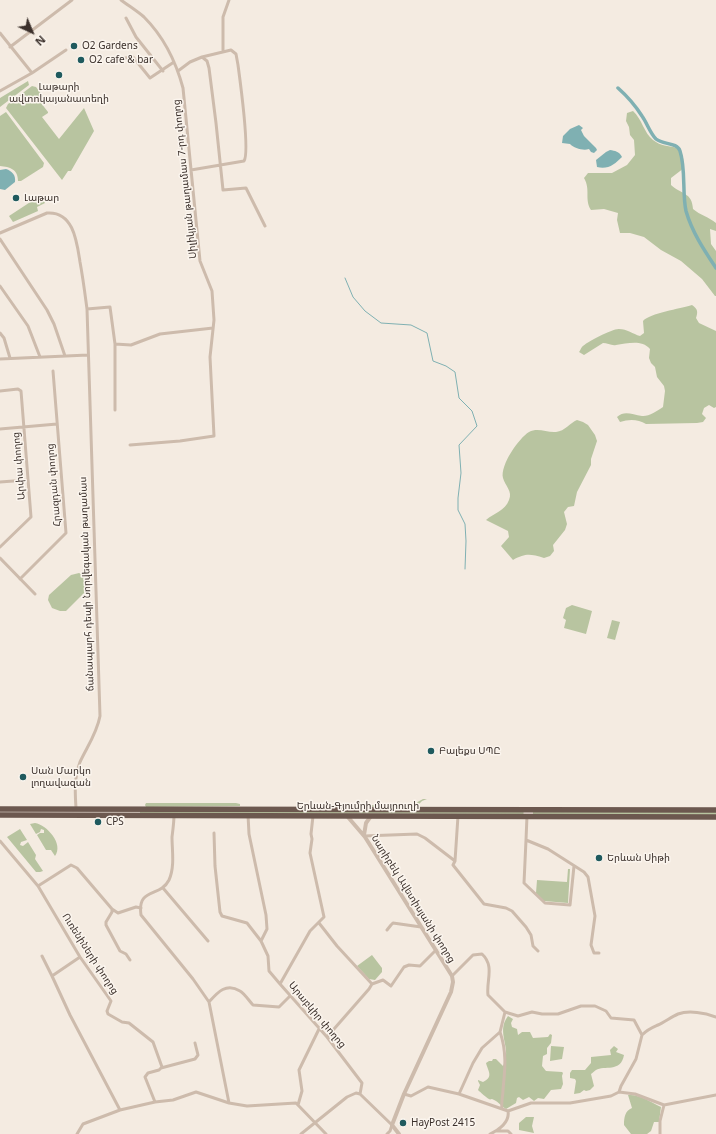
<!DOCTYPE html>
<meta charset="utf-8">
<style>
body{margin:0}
#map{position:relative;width:716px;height:1134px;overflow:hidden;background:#f4ebe1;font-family:"Noto Sans",sans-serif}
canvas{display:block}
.north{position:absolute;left:12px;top:12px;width:40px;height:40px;-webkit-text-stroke:3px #fbf5ee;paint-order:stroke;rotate:136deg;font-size:11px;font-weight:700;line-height:16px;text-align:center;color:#3b302b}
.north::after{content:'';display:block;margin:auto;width:14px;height:18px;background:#3b302b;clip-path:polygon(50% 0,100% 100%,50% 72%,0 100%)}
</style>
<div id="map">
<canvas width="716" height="1134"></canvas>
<div class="north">N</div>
</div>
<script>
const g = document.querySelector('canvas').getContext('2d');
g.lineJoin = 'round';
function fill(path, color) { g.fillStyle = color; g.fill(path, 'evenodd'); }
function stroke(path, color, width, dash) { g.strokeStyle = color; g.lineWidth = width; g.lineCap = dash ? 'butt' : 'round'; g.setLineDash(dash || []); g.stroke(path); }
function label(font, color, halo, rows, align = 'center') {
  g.font = font + ' "Noto Sans","Noto Sans Armenian",sans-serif'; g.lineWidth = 3; g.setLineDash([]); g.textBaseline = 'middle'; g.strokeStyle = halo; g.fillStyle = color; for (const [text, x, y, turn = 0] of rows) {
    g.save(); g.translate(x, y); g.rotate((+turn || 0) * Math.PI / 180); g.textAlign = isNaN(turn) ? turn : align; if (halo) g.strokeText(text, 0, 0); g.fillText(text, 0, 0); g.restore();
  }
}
const green = new Path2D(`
 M28,81L29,85L0,107V98Z
 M32,86L36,87L43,96L41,103L48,112V113L42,117L59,139L84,108L94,131L71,171H68L62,180L6,108L8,104Z
 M633,111C642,119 644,133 653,140C669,153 684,137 684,168L671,178V185C682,195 692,192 693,209C700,215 709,217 716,223V231L710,229L711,244L716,251V296H715L702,279L681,261L661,250L644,237L630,233H620L617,220L618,213L604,209L591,210C584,199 591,190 584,178L588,173H612L627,165L635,155L634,140L630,135L629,127L626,121L627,113Z
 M6,112L44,163L43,167L21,181H18C18,169 10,167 0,166V116Z
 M41,195L45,203L37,207L38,211L13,222L9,216Z
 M692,305C698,309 698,312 696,318L699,323L716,331V407L714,408L709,405L704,408L702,414L706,418L703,422L697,423L646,424C638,419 629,419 620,422L617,417C625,410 632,415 642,416C648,417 657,411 663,407L665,391L664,386L657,377L655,367L651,363L649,358L650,349C641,339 627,344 616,345C612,346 607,343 603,343L584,355L579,352C580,351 581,348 582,347C586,342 614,328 619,329C627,329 633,334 640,336L644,333L643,321C650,313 680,309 692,305Z
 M577,420L583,422L588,425L595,435L597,441L591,459V465L577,492L574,506L568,507L564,512L567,524L565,530L553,545L554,551L550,556L544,558C530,554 526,553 513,560L501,546L509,537L508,531L486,520C494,513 505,511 509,500C513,491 505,486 503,478C500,465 519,438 529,432C538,427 547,433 556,432C565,431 570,423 577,420Z
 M79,573L85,576L88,581L86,591L66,611H60L52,608L48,600L49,595L71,575Z
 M572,605L592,611L586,634L564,628L566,620L563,618L566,608Z
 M612,620L620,622L615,640L607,638Z
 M423,799H427L422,801L415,808L336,807L332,805H412Z
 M146,803H236L240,804V806L146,807L145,805Z
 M140,811L523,812L524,813L523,814L140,813Z
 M533,812H716V815H533Z
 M35,823C47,825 64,844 55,856L51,850H46L37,835L40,833H44V830L41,829L40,832L36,834L30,824Z
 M20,829L27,840L21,842L20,845L23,846L28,842L36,855L35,859L43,871L40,872H36L7,837Z
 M568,869H570L568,903L544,901L536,893L537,880L567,882Z
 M372,955L382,968V972L375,980L369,979L357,966Z
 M508,1016L513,1019L511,1023L512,1027L517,1029L518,1035L522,1032H530L533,1038L548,1037L550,1034L552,1035L551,1043L547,1048V1054L543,1056L542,1066L546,1071L562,1072L563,1073L562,1076L563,1084L561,1089L551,1090L544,1099L538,1098L534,1101L529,1097L523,1100L519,1097L517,1098L516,1103L506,1109C501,1106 498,1101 492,1099C491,1099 490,1100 489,1099C487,1098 480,1092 478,1090L480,1085L478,1081V1080L483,1082C494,1077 488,1071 486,1063L489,1061H492L493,1059H496L503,1066C513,1048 495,1033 508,1016Z
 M551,1046L564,1047L562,1059L550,1061Z
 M614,1046L618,1049L616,1052L624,1055C621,1073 604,1065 596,1070C594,1071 593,1073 591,1074L594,1086L590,1090L586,1091L584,1090L580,1093L574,1094L576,1081L575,1079L570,1078V1073L572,1070H585L591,1063V1057L611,1055L610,1050Z
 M628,1095C639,1094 651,1102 661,1107L659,1122H654L651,1131L647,1134H631L624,1125C624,1117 625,1111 632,1108Z
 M526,1117H534L532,1126L534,1133L519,1130V1123Z`);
const water = new Path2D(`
 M579,125L583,128L581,130L584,136L596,148L597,150L594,153L591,152L589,149C583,151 574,148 570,144L562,143L563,136L570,129Z
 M610,150C615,151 619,151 622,157C615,164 608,170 597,167L596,160L606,152Z
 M6,169C12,171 16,175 15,182L5,190L0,189V170Z`);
const stream = new Path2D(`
 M345,278L353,297L365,311L381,323L411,325L427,333L433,361L446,366L455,372L459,398L472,411L477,426L459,445L461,473L458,498V510L465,524L466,541L465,569`);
const canal = new Path2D(`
 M618,88C627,96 635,105 642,116C647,123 650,133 656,139C663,145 677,142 680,151C686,169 682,193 686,211C692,232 704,250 716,268`);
const minor = new Path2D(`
 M121,0C129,6 137,11 144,17C164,37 176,62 183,88L200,261L212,291L214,320L210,357L214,436L180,441L130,445
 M126,18L136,37L163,71
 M0,33L32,73
 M10,47L72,0
 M223,50V17L229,0
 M202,57L207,61L209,68L216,123L223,190L246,188L265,226
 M125,58L133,57L150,78L174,62
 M178,71L190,62L202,57L231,50L236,54L238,65C240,80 250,152 244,161L191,170
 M0,91L32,73L66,50
 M0,233L47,213C74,211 77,243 80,262C83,278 85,294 87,309L100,716C97,733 87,747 80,762C74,778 75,792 76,808
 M0,239L47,310L54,324L65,356
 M0,286L28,326L40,357
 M87,309L110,307L115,344V410
 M0,333L4,338L10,358
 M115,344L131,345L160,334L213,328
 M0,359L88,355
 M0,391L18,389L21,391L31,517L0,547
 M0,429L57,424
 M0,482L27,480
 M0,558L35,594
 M20,579L66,533L53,371
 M174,815C174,822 173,829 172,837C172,850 175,867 169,880C160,898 137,887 141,915L193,979L209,1002L229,1103
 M248,815L249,834L266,915L267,929L261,941L268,956L269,971L280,984
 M313,816L311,834L312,839L310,853L324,917L310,931L280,984L327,1037L362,1083L360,1094
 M458,816L455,861L453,865L484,904L506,908L512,911L526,927L531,935L533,946L538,951
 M527,816L526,840L548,849L584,872L588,877L595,916L591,945L594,953H599
 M214,833L215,866L220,912L222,916L247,923L261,941
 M364,836L417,834L425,838L455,861
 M526,840L524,883L545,903L570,905L574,866
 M0,841L38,886L80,957L111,1001L107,1011L108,1014L122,1022L129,1023L153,1042L162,1067L159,1070L148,1073L145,1077L155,1102
 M38,886L71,865L77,868L112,909V912L106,922V925L120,951L126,954L130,960
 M163,888L208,941
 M112,909L118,913L136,907L141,908
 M319,923L337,946L372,984
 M387,930L391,925L393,923L421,927
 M42,956L52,976
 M80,957L52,976L70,1015L120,1110
 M452,976L473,955L482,954C495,966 486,981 488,995L505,1012L500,1032L482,1048L473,1063L459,1094
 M209,1002C217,993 226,982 240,991C245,994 249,1001 253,1005L279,1007L290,996
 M505,1012L518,1016L532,1012L542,1014H558L581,1006H595L606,1011L611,1018L634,1020L642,1035L636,1059L621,1086L619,1092
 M500,1032C507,1052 505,1069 503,1090C503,1096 501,1102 502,1109
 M642,1035C648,1029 651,1028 658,1025C665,1022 671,1017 678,1014C689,1010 705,1013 716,1017
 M327,1037L369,989L372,984L383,980L391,986L404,967L409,965L420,966L436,950
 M161,1068L195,1059L198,1055L195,1043
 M619,1092L635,1094L664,1105L660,1121V1134
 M360,1094L392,1125L390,1131L387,1134
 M404,1094L411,1096L428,1087L459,1094L508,1111
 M298,1105L302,1091L299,1070L319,1029
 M664,1105L716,1095
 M508,1111L531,1103H570L611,1096L619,1092
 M496,1131H508L511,1134
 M77,1134L83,1124L120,1110L155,1102L173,1100L196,1092L229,1103L247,1106L296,1103L326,1134
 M301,1134L347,1097L356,1093L360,1094
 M490,1134C499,1130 510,1122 508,1111`);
const tertiary = new Path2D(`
 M347,816L365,837L452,976L453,982L451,992L404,1094L392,1125L399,1134
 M364,835L366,823L371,816`);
const trunk = new Path2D(`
 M0,809L716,810
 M0,815L716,817`);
const markers = [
 [74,46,4,"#1f5a5e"],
 [81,60,4,"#1f5a5e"],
 [59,75,4,"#1f5a5e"],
 [16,198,4,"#1f5a5e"],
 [431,751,4,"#1f5a5e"],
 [23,777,4,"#1f5a5e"],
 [98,822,4,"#1f5a5e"],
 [599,858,4,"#1f5a5e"],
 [403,1123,4,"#1f5a5e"]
];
const poiNames = [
 ["O2 Gardens",82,46],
 ["O2 cafe & bar",89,60],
 ["Լաթարի",59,87,"center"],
 ["ավտոկայանատեղի",59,99,"center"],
 ["Լաթար",24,198],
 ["Բալեքս ՍՊԸ",439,751],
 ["Սան Մարկո",31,771],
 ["լողավազան",31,783],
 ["CPS",106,822],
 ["Երևան Սիթի",607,858],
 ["HayPost 2415",411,1123]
];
const streetNames = [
 ["Սիլիկյան թաղամաս 7-րդ փողոց",185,179,-96],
 ["Արփա փողոց",19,466,-95],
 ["Հրազդան փողոց",54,485,-95],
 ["ճանապարհ դեպի Նորվեգական թաղամաս",87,584,-92],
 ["Երևան-Գյումրի մայրուղի",358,806],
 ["Նարիբեկ Ավետիսյանի փողոց",413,899,58],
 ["Ուռենիների փողոց",90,954,57],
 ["Արաբկիր փողոց",317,1015,50]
];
fill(green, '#b8c4a0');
fill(water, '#7fb0b2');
stroke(stream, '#7fb0b2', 1);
stroke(canal, '#7fb0b2', 3.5);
stroke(minor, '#cdbbac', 3);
stroke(tertiary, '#cdbbac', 4);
stroke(trunk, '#6c584f', 5.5);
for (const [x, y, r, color] of markers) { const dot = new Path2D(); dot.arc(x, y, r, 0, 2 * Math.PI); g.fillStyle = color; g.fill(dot); stroke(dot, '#fbf5ee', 1.5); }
label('10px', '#3b302b', '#fbf5ee', poiNames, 'left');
label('10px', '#3b302b', '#fbf5ee', streetNames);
</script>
